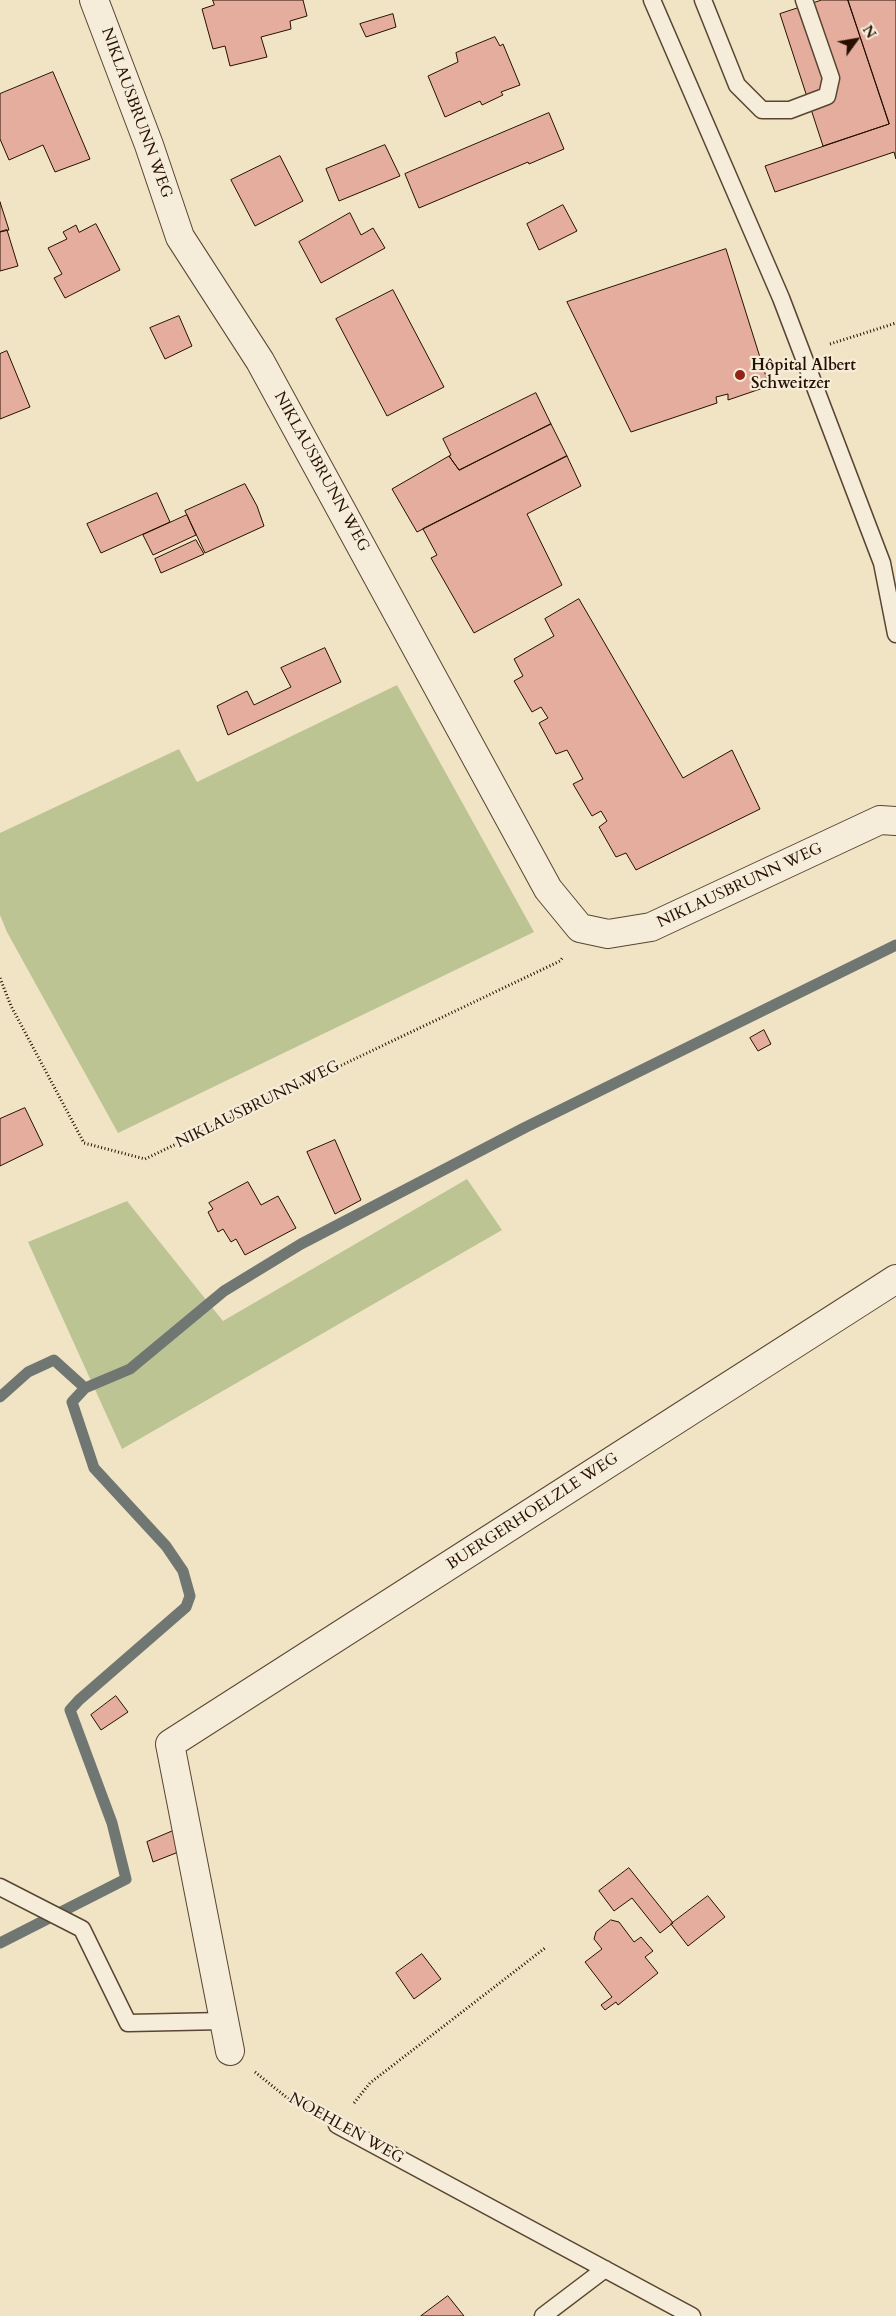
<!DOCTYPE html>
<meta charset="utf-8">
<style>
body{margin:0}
#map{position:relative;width:896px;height:2316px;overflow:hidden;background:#f0e4c5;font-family:Cardo,serif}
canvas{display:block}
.north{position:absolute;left:831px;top:15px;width:50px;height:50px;-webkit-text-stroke:4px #f5edd9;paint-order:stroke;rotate:58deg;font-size:14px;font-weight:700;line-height:20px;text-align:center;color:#271000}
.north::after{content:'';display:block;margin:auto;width:18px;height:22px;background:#271000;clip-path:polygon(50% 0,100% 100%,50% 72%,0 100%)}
</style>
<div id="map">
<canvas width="896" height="2316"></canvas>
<div class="north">N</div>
</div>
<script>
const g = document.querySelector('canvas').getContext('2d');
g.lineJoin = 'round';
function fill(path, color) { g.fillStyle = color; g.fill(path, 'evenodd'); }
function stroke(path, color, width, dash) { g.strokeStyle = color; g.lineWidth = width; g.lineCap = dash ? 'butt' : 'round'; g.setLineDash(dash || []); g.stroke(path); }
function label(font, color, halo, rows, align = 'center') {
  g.font = font + ' Cardo,serif'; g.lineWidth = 4.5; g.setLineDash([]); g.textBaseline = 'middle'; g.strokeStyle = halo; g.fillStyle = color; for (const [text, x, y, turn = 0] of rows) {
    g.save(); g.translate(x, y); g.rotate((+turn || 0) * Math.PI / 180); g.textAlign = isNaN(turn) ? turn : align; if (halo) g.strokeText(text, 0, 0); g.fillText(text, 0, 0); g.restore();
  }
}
const green = new Path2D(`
 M397,685L534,932L118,1133L7,932L0,915V833L179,749L197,782Z
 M467,1179L502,1230L122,1449L28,1242L127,1201L223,1321Z`);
const stream = new Path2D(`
 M0,1397L28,1372L54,1360L85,1388L130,1369L224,1291L301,1244L526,1127L896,945
 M0,1943L126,1879L112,1823L70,1710L79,1700L186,1607L190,1596L183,1571L166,1546L94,1468L72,1402L85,1388`);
const building = new Path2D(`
 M213,0H303L307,16L290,21L291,29L261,37L267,57L230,66L225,46L213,49L202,9L214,5Z
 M822,0H848L889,124L823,146L780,14Z
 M848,0H896V159L894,152L775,192L765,166L889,124Z
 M393,14L396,27L366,37L360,24Z
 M495,37L500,46L503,44L520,85L501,92L503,95L482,105L480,101L445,117L428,76L458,62L456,53Z
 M53,72L90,159L55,172L43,145L9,160L0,139V94Z
 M549,113L564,149L529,164L528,162L419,208L405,174Z
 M385,145L400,176L339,201L326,169Z
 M280,156L303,201L255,226L231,180Z
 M0,202L9,230L0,232Z
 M563,205L577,231L539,250L527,224Z
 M350,213L361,235L373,228L385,248L321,283L299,242Z
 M96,224L120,270L65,298L54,278L62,274L48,248L67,239L63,232L76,225L79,232Z
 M7,230L18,266L0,271V232Z
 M726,249L769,386L728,400V394L716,397L717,403L631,432L567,302Z
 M393,290L444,387L387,416L336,319Z
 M179,316L192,346L165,359L150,328Z
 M7,351L30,407L0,419V354Z
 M536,393L551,424L459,470L449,456L451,455L443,439Z
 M551,424L567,456L417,532L392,489L449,456L459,470Z
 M567,456L581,486L527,514L562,585L474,633L431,558L437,555L423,529Z
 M245,484L257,506L264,526L205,553L185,511Z
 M157,493L170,522L101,553L87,524Z
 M187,515L196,535L153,555L143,535Z
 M196,540L204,554L161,573L155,559Z
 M579,599L683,778L732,750L760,809L636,870L626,853L616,857L599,827L607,821L601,811L592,816L573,784L583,779L567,750L556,754L539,723L548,718L541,707L532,712L514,681L523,676L514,659L554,636L545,619Z
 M325,648L341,682L228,735L217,706L247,691L254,705L291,687L281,668Z
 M764,1030L771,1044L758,1051L750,1038Z
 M25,1108L43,1145L0,1166V1119Z
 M335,1140L361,1200L335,1214L307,1152Z
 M248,1182L261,1205L278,1196L296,1228L245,1255L236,1239L231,1242L223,1229L218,1232L208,1212L213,1209L209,1203Z
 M116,1696L128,1712L101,1730L91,1715Z
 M173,1831L181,1851L153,1862L147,1842Z
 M629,1868L673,1923L660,1933L632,1898L614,1911L599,1891Z
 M708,1896L725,1917L688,1946L671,1924Z
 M611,1920L619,1922L634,1942L641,1937L653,1951L645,1957L658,1973L618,2005L616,2002L605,2010L601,2005L612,1997L585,1962L602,1949L594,1939L596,1932Z
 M422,1954L441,1979L414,1999L396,1973Z
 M448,2296L464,2316H421Z`);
const path = new Path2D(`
 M830,344L896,323
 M0,978L11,1006L84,1143L145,1159L560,961L563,957
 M255,2072L291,2101L314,2113
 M354,2103L370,2083L545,1948`);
const lane = new Path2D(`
 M652,0L781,298L882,563L896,634
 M703,0L737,85L762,110H790L827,96L831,78L804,0
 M0,1887L82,1929L128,2023L223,2021
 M337,2125L692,2316
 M543,2316L605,2269`);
const street = new Path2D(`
 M94,0L149,145L180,237L260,361L548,889L580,928L608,934L651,927L880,820L896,821
 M230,2051L170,1744L896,1279`);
const markers = [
 [740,375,6,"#8f2418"]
];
const streetNames = [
 ["NIKLAUSBRUNN WEG",136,113,70],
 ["NIKLAUSBRUNN WEG",321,472,61],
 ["NIKLAUSBRUNN WEG",740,886,-25],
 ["NIKLAUSBRUNN WEG",258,1105,-26],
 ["BUERGERHOELZLE WEG",533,1512,-33],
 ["NOEHLEN WEG",346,2129,29]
];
const poiNames = [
 ["Hôpital Albert",751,366],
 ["Schweitzer",751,384]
];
fill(green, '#bcc493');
stroke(stream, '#707773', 11);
fill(building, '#e4ad9e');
stroke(building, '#271000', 1);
stroke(lane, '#594531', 19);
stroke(street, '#594531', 30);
stroke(path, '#271000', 3, [1, 2.5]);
stroke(lane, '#f5edd9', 16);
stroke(street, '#f5edd9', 28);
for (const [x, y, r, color] of markers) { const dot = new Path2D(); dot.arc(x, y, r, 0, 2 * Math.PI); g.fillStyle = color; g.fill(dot); stroke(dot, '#f5edd9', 2); }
label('16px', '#271000', '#f5edd9', streetNames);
label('bold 16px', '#271000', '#f5edd9', poiNames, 'left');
</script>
